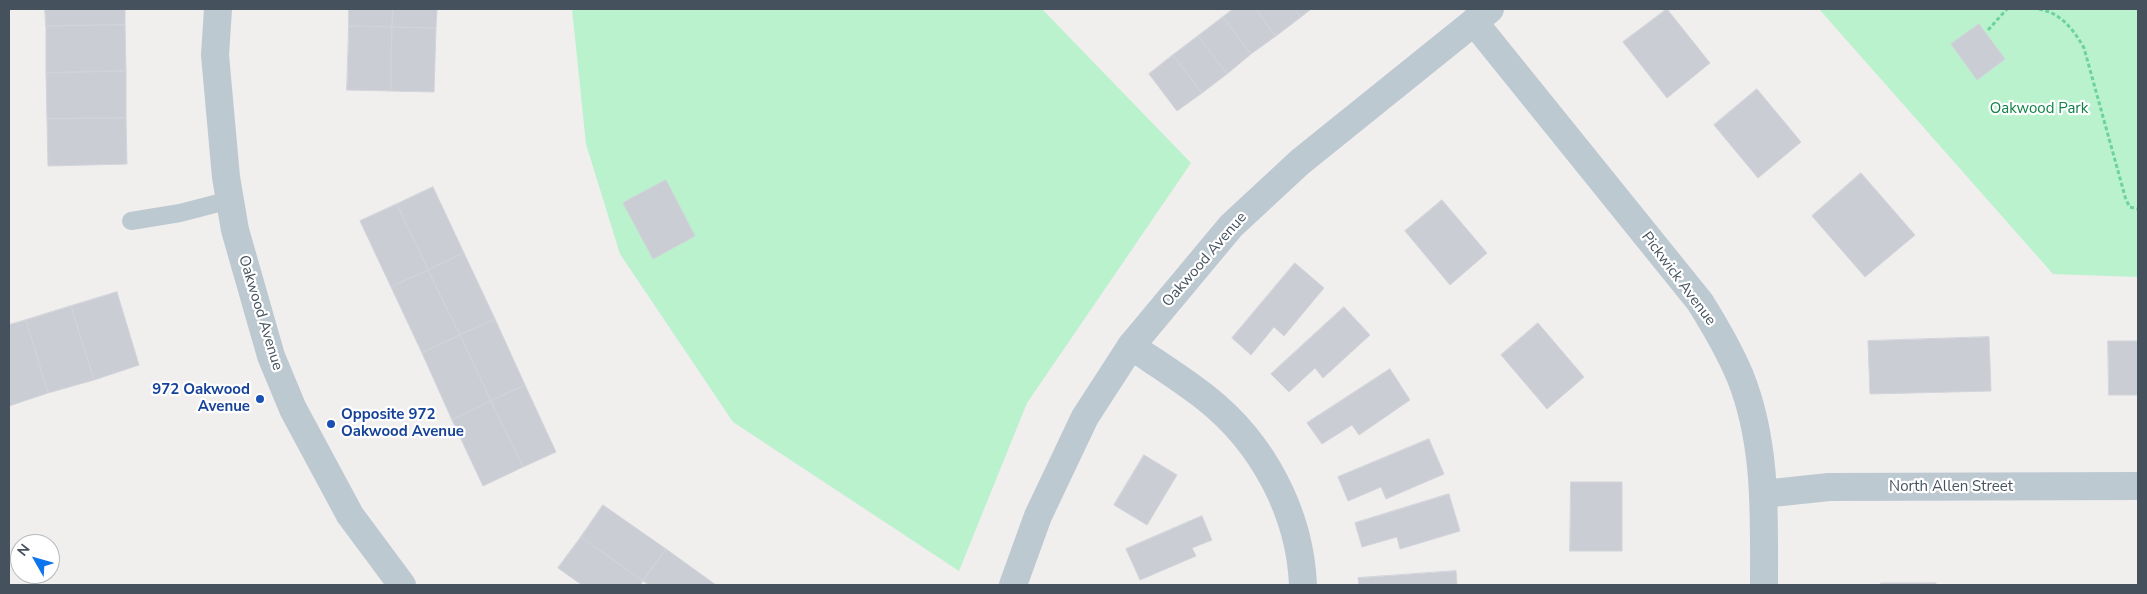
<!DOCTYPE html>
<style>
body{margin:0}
#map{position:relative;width:2147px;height:594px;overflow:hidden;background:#f1eeee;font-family:"Nunito Sans",sans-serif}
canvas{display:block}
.frame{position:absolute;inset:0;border:10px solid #45525d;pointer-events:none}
.north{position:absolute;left:10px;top:534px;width:50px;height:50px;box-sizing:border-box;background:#fff;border:1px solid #b5babe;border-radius:50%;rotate:308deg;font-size:14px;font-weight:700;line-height:20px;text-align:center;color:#45525d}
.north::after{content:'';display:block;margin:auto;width:18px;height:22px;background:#0c74ec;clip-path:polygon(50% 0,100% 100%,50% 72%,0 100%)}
</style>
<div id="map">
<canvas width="2147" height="594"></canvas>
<div class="frame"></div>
<div class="north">N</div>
</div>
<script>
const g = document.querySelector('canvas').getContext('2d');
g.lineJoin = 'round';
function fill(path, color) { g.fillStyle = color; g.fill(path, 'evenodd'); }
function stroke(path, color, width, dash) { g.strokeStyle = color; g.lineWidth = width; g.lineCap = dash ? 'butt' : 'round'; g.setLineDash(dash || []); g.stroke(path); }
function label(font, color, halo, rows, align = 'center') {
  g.font = font + ' "Nunito Sans",sans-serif'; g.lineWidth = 4.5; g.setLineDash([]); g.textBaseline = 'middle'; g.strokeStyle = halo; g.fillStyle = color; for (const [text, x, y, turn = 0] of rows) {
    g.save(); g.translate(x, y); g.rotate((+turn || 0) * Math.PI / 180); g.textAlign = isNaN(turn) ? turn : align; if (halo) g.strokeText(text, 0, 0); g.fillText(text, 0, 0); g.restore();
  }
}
const green = new Path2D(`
 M572,9H1042L1191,163L1027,403L959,571L733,422L620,254L586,144Z
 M1819,9H2138V277L2053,274Z`);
const building = new Path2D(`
 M45,9H125V25L46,26Z
 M349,9H393L392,27L349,26Z
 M393,9H437L436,28L392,27Z
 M1233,9H1256L1276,36L1251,54L1223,17Z
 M1256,9H1295L1301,17L1276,36Z
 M1295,9H1311L1301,17Z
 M1667,9L1710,63L1667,98L1623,42Z
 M1223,17L1251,54L1227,74L1198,36Z
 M1979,24L2005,59L1977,80L1951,44Z
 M125,25L126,71L46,73V26Z
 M349,26L392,27L391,91L347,90Z
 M392,27L436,28L434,92L391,91Z
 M1198,36L1227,74L1202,93L1173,55Z
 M1173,55L1202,93L1177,111L1149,74Z
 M126,71V118L47,119L46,73Z
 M1757,89L1801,142L1758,178L1714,125Z
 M126,118L127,164L48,166L47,119Z
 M1861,173L1915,235L1865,277L1812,216Z
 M666,180L695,236L653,259L623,203Z
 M433,187L464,253L428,270L397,204Z
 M1442,200L1487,253L1450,285L1405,231Z
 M397,204L428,270L391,287L360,221Z
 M464,253L495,319L460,335L428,270Z
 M1295,263L1324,288L1284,336L1274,327L1251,355L1232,338Z
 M428,270L460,335L422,353L391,287Z
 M117,292L139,365L94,380L71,306Z
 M71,306L94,380L48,393L26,320Z
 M1344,307L1370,335L1323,378L1315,368L1289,392L1271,374Z
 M495,319L525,385L491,401L460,335Z
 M26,320L48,393L9,406V325Z
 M1538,323L1584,377L1547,409L1501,355Z
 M460,335L491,401L452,420L422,353Z
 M1989,337L1991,391L1870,394L1868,341Z
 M2108,341H2138V395H2109Z
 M1390,369L1410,400L1359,435L1352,425L1322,444L1307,423Z
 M525,385L556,452L523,467L491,401Z
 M491,401L523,467L483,486L452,420Z
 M1429,439L1444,474L1386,499L1381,487L1348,501L1338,477Z
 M1144,455L1177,475L1147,525L1114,505Z
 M1571,482H1622V551H1570Z
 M1449,494L1460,531L1400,549L1397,537L1362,547L1355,523Z
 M603,505L666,549L643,581L581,537Z
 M1202,516L1212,540L1192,548L1196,556L1140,580L1126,549Z
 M581,537L643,581L640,585H582L558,568Z
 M666,549L716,585H649L643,581Z
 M1456,571L1457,585H1359L1358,578Z
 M1881,583H1936V585H1881Z`);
const path = new Path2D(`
 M2039,9C2061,13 2074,30 2084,48L2126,200L2130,207L2138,209
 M1988,30L2007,9`);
const service = new Path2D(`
 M131,221L180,213L230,200`);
const minor = new Path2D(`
 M218,9L215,55L226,177L235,230L271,356L293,409L350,515L402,585
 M1474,22L1700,302C1715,326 1729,350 1740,376C1767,443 1764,515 1764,585
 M1131,346C1156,363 1182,379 1206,398C1263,443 1300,513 1303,585
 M1763,494L1829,487L2138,486`);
const tertiary = new Path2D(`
 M1013,585L1038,516L1085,417L1131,346L1231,226L1300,162L1490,9`);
const markers = [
 [260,399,5,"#1a4fb4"],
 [331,424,5,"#1a4fb4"]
];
const parkNames = [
 ["Oakwood Park",2039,109]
];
const streetNames = [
 ["Oakwood Avenue",1205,260,-49],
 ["Pickwick Avenue",1678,279,53],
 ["Oakwood Avenue",260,313,73],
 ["North Allen Street",1951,487]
];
const transitNames = [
 ["972 Oakwood",250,390],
 ["Avenue",250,407],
 ["Opposite 972",341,415,"left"],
 ["Oakwood Avenue",341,432,"left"]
];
fill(green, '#b9f2cd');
fill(building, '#cacdd3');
stroke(building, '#d1d4da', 1);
stroke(path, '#6ed29e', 3, [4, 2.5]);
stroke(service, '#bdc9d1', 18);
stroke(minor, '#bdc9d1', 28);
stroke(tertiary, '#bdc9d1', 28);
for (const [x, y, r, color] of markers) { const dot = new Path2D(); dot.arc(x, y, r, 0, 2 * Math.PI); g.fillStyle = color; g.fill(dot); stroke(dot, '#fff', 2); }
label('15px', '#108347', '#fff', parkNames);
label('15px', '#45525d', '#fff', streetNames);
label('bold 15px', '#164399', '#fff', transitNames, 'right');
</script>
